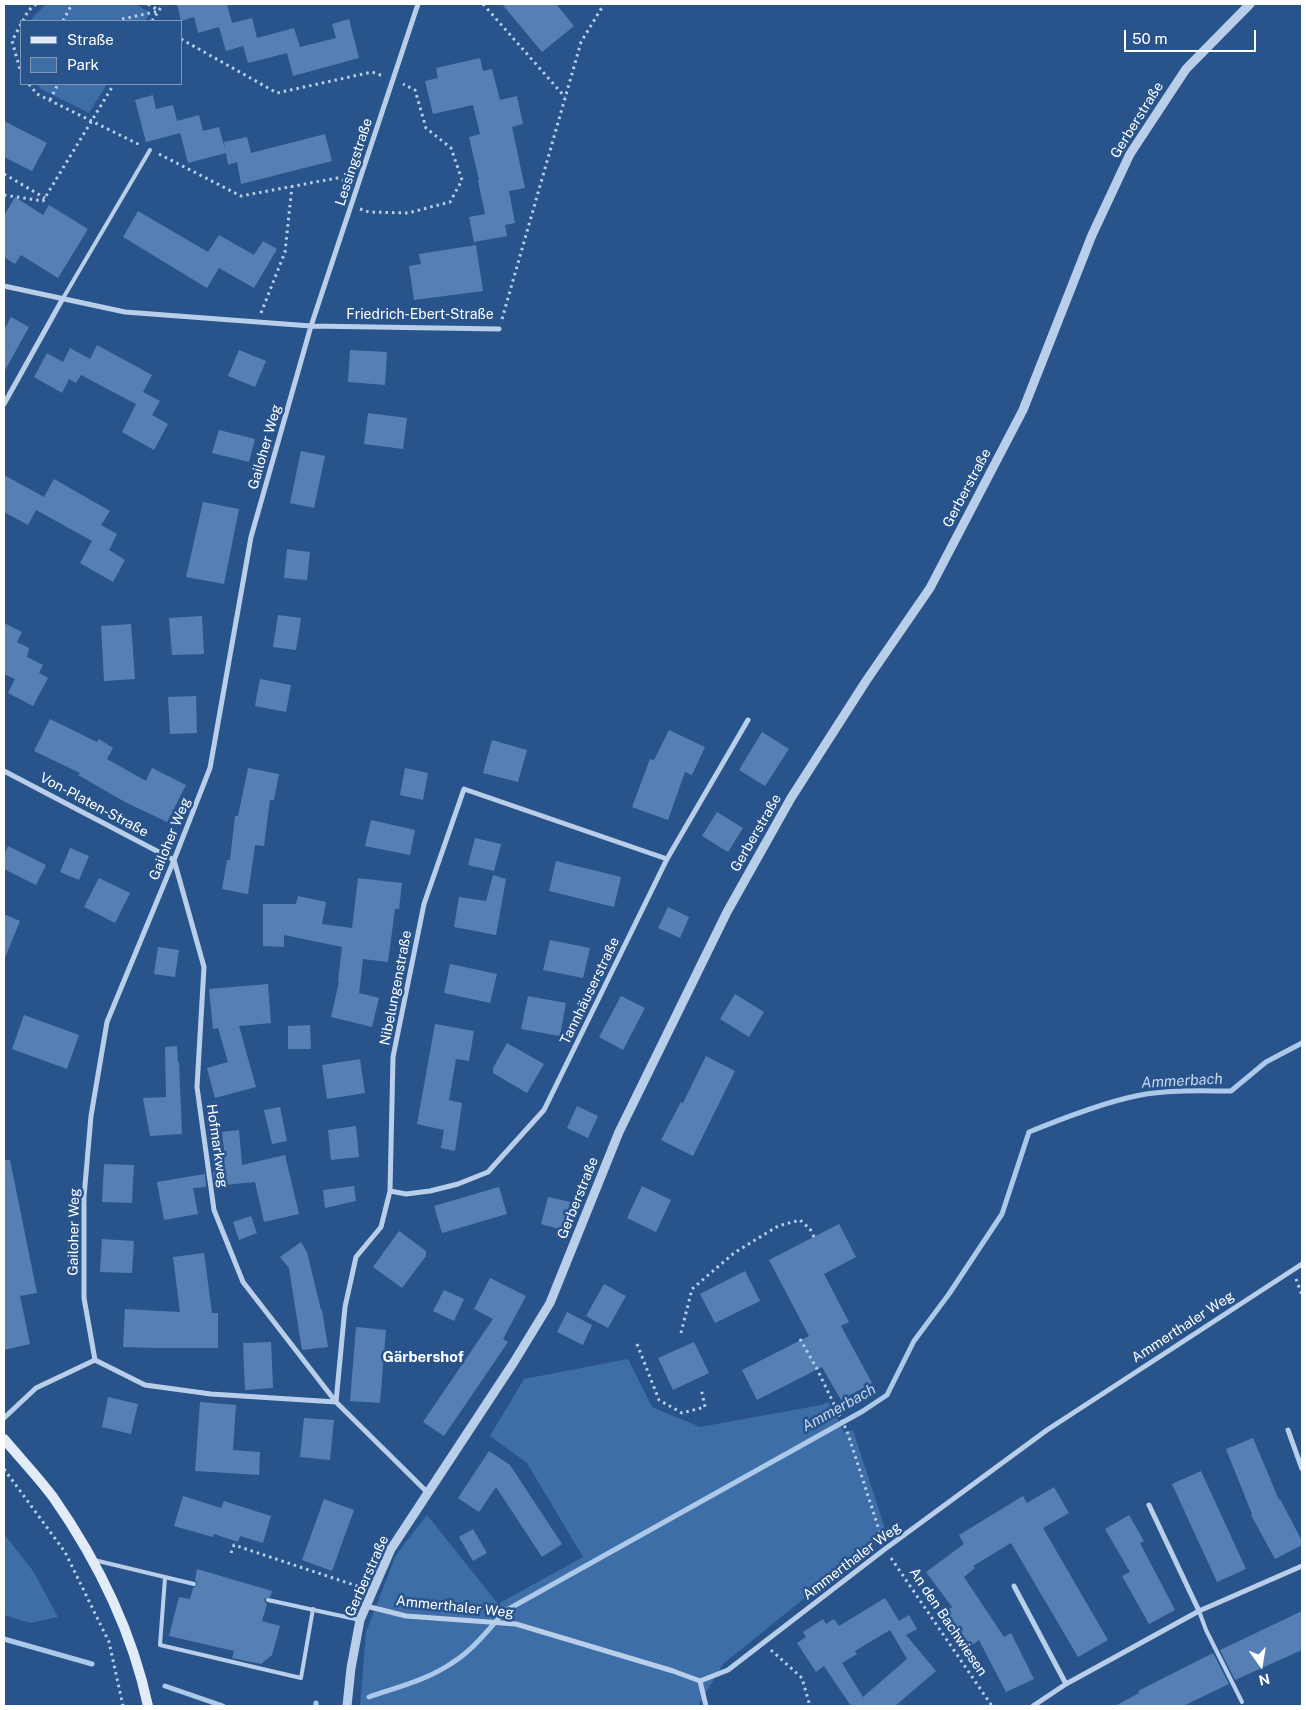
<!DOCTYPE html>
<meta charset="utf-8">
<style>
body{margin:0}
#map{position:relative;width:1306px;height:1710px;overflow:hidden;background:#29548b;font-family:"Public Sans",sans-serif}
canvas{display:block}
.frame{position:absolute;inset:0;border:5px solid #fff;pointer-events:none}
.legend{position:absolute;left:20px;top:20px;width:162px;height:65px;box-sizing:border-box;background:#29548b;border:1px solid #7f98b9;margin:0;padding:6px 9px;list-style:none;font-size:15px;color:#fff}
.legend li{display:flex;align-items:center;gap:10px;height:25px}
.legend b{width:25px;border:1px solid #7f98b9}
.north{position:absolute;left:1236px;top:1640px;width:50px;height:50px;-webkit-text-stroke:4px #29548b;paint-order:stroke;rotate:167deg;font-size:14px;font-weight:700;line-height:20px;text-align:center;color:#fff}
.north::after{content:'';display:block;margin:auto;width:18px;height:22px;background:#fff;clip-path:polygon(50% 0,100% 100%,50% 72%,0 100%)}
.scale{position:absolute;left:1124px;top:30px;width:132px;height:22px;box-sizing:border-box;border:2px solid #fff;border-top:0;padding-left:6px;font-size:15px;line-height:18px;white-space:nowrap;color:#fff;-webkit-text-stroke:4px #29548b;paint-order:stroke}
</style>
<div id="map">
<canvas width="1306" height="1710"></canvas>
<div class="frame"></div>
<ul class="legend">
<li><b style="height:6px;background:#e2ecf8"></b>Straße</li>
<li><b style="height:14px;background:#3e6ea7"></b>Park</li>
</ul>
<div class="north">N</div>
<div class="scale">50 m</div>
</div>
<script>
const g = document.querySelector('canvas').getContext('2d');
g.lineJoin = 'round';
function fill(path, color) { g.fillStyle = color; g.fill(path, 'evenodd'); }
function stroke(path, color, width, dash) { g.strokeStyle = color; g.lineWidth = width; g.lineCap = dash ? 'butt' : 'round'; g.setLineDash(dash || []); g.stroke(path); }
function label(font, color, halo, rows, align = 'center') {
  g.font = font + ' "Public Sans",sans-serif'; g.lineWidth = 5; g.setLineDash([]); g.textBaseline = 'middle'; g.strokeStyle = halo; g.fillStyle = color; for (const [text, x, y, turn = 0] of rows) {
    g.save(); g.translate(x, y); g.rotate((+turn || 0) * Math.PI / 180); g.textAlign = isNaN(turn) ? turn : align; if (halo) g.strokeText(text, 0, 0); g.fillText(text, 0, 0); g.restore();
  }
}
const green = new Path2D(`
 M46,4H136L150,13L145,21H31L34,16Z
 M37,84H107L89,113L41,89Z
 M628,1359L652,1407L700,1427L821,1405L828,1402L844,1432L853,1430L886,1532L889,1530L723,1664L698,1706H360L366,1632L396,1555L427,1515L498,1604L583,1557L527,1463L490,1436L524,1379Z
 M4,1534L33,1571L58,1617L30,1623L4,1615Z`);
const stream = new Path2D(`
 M4,1639L92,1664
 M165,1686L223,1706
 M369,1697C398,1687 427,1680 452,1663C473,1650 489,1629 505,1611L863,1411L887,1395L914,1341L949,1294L1002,1214L1029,1132C1061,1119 1094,1106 1127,1098C1161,1089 1197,1091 1231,1091L1266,1062L1302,1043
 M316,1706V1703`);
const building = new Path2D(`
 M177,4H227L232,23L252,18L257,38L294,28L300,47L336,38L332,24L349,19L359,58L293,76L287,53L248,63L243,46L226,51L219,27L198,33L194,17L181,21Z
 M502,4H556L574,26L542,52Z
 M480,58L483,71L492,69L500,100L517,96L523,124L512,127L525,188L509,191L515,223L505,225L507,236L474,242L469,217L485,214L478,181L479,180L469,137L480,134L473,105L433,114L425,81L438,78L436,68Z
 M153,95L156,109L173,105L180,133L146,142L135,100Z
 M199,115L203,131L219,127L225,149L224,142L247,137L251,153L325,134L332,161L241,184L237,162L228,165L226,153L188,163L177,121Z
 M4,121L47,143L32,171L4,157Z
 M15,197L43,215L49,205L88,229L58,278L21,255L15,264L4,257V216Z
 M138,211L208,252L219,235L254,255L263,241L277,249L254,288L219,268L207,288L123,237Z
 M476,245L483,291L414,300L409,266L421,264L419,254Z
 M11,317L29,327L4,372V330Z
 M97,345L152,375L143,392L160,401L152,415L168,424L154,450L122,432L136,404L81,375L76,383L69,379L62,393L34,377L47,353L63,362L70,348L90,359Z
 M239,350L266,361L255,387L228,376Z
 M350,350L387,352L385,385L348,382Z
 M368,413L407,418L403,449L364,444Z
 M219,430L255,439L249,462L212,453Z
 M301,451L325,456L314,508L290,503Z
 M4,475L44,497L54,479L110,511L101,525L117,534L109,550L125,560L113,582L80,563L92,541L36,510L28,525L4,512Z
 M203,502L239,509L224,584L186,577Z
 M287,549L310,552L307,580L284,578Z
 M278,615L301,618L296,650L273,647Z
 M202,616L204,654L172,655L169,618Z
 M4,623L22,632L17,642L29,648L27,657L43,665L39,673L48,678L33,706L8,693L15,679L4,674Z
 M131,624L135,679L104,681L101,626Z
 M260,679L291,685L286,712L255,706Z
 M196,696L197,733L170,734L168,697Z
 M50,719L97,742L99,739L113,748L107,759L146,781L152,768L186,785L167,822L125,802L78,775L80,773L34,751Z
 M669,730L705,747L692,775L685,772L668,820L632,807L650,759L654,760Z
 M762,732L789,749L765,786L739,770Z
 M492,740L527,750L518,782L483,773Z
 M248,768L279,774L274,800H270L264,846L255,845L248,894L222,889L227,860H230L235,816H238Z
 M405,768L428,773L423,800L400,795Z
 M717,812L743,828L728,852L702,836Z
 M371,820L415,830L410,855L365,846Z
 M475,838L501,844L494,871L468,865Z
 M8,846L46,865L36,885L4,869V855Z
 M70,848L89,856L79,880L60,872Z
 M556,861L621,877L614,907L549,891Z
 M493,875L506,879L496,935L454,927L459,897L486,901Z
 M99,878L130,893L115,923L84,907Z
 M358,878L402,883L399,909H395L388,962L363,959L359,993L379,998L372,1027L331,1017L339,982H338L342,947L284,935V947L263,946V904H296L298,896L326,902L322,924L352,928Z
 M668,907L689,917L680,938L658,928Z
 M4,914L20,921L4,960Z
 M550,940L590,948L583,978L543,970Z
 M158,947L179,950L175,977L154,974Z
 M450,964L497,974L490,1003L444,993Z
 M268,984L271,1023L239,1026L256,1087L215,1098L207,1068L228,1062L218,1028L213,1029L209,989Z
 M735,994L764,1012L749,1037L720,1019Z
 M528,996L566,1003L560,1036L521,1029Z
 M621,996L645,1008L623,1050L599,1037Z
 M24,1015L79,1035L67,1069L12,1049Z
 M435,1024L474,1031L469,1061L456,1059L449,1100L462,1103L455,1151L441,1148L444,1130L417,1124Z
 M310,1025L311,1049H288V1026Z
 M507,1043L544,1064L527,1093L493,1073V1068Z
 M177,1046L178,1062H179L182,1134L150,1136L143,1098L166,1097L165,1047Z
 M706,1056L735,1071L693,1156L661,1140L681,1102L683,1103Z
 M360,1059L365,1093L327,1099L322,1065Z
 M577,1106L598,1116L588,1138L567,1128Z
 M280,1107L287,1141L272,1144L264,1110Z
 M356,1126L359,1157L331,1160L328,1130Z
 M239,1130L242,1165L285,1155L299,1214L264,1222L255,1182L215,1186L213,1172H216L215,1159L225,1158L222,1132Z
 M4,1160H10L37,1293L20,1296L30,1344L4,1350Z
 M104,1164L134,1165L132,1203L102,1202Z
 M205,1174L206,1187L193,1188L198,1214L164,1220L157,1182Z
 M354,1186L356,1201L325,1208L323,1190Z
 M642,1186L671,1200L656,1232L627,1218Z
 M499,1187L507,1214L442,1233L434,1206Z
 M548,1197L570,1202L563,1230L541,1224Z
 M251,1216L257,1233L239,1240L233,1222Z
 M839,1224L856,1257L824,1274L849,1322L841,1326L872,1383L841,1400L822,1367L757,1400L742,1370L809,1336L769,1260Z
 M399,1231L426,1251V1256L402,1288L373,1267Z
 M102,1239L134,1241L132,1273L100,1272Z
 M301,1242L307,1252L321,1310H322L328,1347L302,1350L289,1268L280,1257Z
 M204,1253L212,1313H218V1348H156L123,1347L125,1309L180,1312L173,1257Z
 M745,1271L760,1301L715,1323L700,1294Z
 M490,1278L526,1296L503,1339L508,1342L444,1436L423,1422L493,1319L474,1309Z
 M604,1284L626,1296L608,1328L586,1316Z
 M444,1290L464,1299L454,1321L433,1311Z
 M567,1312L592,1325L583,1345L557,1332Z
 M356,1327L386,1330L380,1403L350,1401Z
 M271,1342L273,1388L245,1390L243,1343Z
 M694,1342L709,1373L673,1390L658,1358Z
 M108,1397L138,1404L131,1434L102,1427Z
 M200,1402L236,1405L233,1450L260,1452L259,1475L195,1471Z
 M304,1418L334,1420L330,1460L300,1457Z
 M1253,1438L1279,1500L1280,1499L1302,1541V1545L1275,1559L1251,1515L1252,1514L1226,1449Z
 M489,1451L510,1465L562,1544L542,1557L496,1487L479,1512L458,1498Z
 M1201,1471L1246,1569L1217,1582L1172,1484Z
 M1054,1487L1069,1513L1043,1528L1108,1640L1078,1657L1011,1543L973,1566L975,1568L964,1577L1004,1637L1011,1633L1034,1679L1006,1692L979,1640L971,1646L946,1611L952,1607L926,1572L964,1544L959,1535L1023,1496L1027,1503Z
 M183,1496L221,1508L224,1501L271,1516L263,1543L240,1536L238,1542L214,1534L213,1537L174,1526Z
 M324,1499L354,1510L332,1571L302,1560Z
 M1129,1515L1144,1541L1140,1543L1175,1610L1149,1624L1122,1576L1130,1572L1105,1529Z
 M473,1529L487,1553L473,1561L459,1537Z
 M197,1569L272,1591L270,1597L264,1599L265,1602L267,1604L262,1621L280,1626L272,1655L261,1664L232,1658L234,1651L169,1636L179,1597L190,1599L193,1588L197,1585V1582L195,1580Z
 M885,1598L899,1621L909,1615L917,1629L906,1635L936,1671L895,1706H851L824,1666L816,1672L797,1643L806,1637L803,1632L823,1619L826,1624L834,1619L839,1626ZM890,1630L907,1659L863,1697L842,1663L857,1654L855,1651Z
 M1302,1611V1650L1235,1680L1220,1650Z
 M1213,1653L1229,1684L1183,1706H1115L1139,1693L1138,1691Z`);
const path = new Path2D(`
 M148,4L158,10
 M483,4L565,97
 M122,19L159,11
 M23,21L28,11L36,4
 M63,21L72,4
 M152,21L163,4
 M21,24L12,41L21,73
 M181,39L277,93L372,72L383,76
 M29,84L37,94L142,146
 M50,100L58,84
 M159,154L241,196L337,178L348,182
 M4,174L45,198
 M4,195L43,201L114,84
 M360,209L369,212L408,213L450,202L462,180L451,148L426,128L415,90L403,84
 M261,313L285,252L292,186
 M502,319L581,42L604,4
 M1296,1279L1302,1295
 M681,1333L692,1289L734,1253L778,1226L800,1220L810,1229L814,1237
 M800,1339L817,1369L847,1431L882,1539
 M637,1344L659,1400L682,1413L705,1407L701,1388
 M4,1469L65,1552L109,1642L123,1706
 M231,1553L234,1545L360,1587
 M891,1558L992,1706
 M771,1650L802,1678L810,1706`);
const service = new Path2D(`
 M62,300L150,150
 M94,1560L194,1584
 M165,1578L160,1645L301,1678L313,1609
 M268,1600L360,1620
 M1199,1611L1206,1630L1242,1702`);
const minor = new Path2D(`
 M4,286L125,312L311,326L499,329
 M4,404L62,300
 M4,771L174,860L204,967L197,1087L214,1210L243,1282L336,1402L428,1493
 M390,1191L406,1194L430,1191L458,1184L488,1172L544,1110L667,859L748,720
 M95,1360L84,1298V1197L91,1116L107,1022L174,860L210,768L251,537L311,326L418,4
 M95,1360L145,1385L211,1394L336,1402
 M336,1402L345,1307L356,1257L381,1227L390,1191L393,1057L424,904L464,789L667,859
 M4,1418L36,1388L95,1360
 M1288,1430L1302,1469
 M1149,1505L1199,1611
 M1014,1586L1066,1684
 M366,1606L406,1616L516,1624L673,1671L700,1681L728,1670L885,1549L1047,1430L1302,1264
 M700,1681L706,1706
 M1033,1706L1066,1684L1199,1611L1302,1566`);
const tertiary = new Path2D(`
 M347,1706L351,1668L360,1620L391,1549L514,1362L550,1303L619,1132L727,912L791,798L866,681L930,588L1023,410L1092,235L1130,154L1186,69L1250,4`);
const secondary = new Path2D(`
 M4,1439C20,1458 38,1477 53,1497C97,1560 132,1631 148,1706`);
const streetNames = [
 ["Gerberstraße",1137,120,-58],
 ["Lessingstraße",354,162,-72],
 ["Friedrich-Ebert-Straße",420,315],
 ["Gailoher Weg",265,447,-74],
 ["Gerberstraße",967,488,-62],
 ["Von-Platen-Straße",94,805,28],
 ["Gerberstraße",756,833,-60],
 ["Gailoher Weg",170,839,-68],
 ["Nibelungenstraße",396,988,-79],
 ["Tannhäuserstraße",590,991,-64],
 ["Hofmarkweg",217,1146,82],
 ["Gerberstraße",578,1198,-68],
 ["Gailoher Weg",74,1232,-89],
 ["Ammerthaler Weg",1183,1327,-33],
 ["Ammerthaler Weg",852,1561,-37],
 ["Gerberstraße",367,1576,-66],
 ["Ammerthaler Weg",455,1607,6],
 ["An den Bachwiesen",948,1622,56]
];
const waterNames = [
 ["Ammerbach",1182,1081,-3],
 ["Ammerbach",839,1408,-29]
];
const neighbourhoodNames = [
 ["Gärbershof",423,1357]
];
fill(green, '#3e6ea7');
stroke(stream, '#acc9ea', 5);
fill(building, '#5680b3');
stroke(path, '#b8cee9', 3, [2.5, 4]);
stroke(service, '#b8cee9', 4);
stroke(minor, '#b8cee9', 5);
stroke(tertiary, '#b8cee9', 9);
stroke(secondary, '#e2ecf8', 10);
label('14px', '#fff', '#29548b', streetNames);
label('italic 15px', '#c3d8f0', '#29548b', waterNames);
label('bold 15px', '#fff', '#29548b', neighbourhoodNames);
</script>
